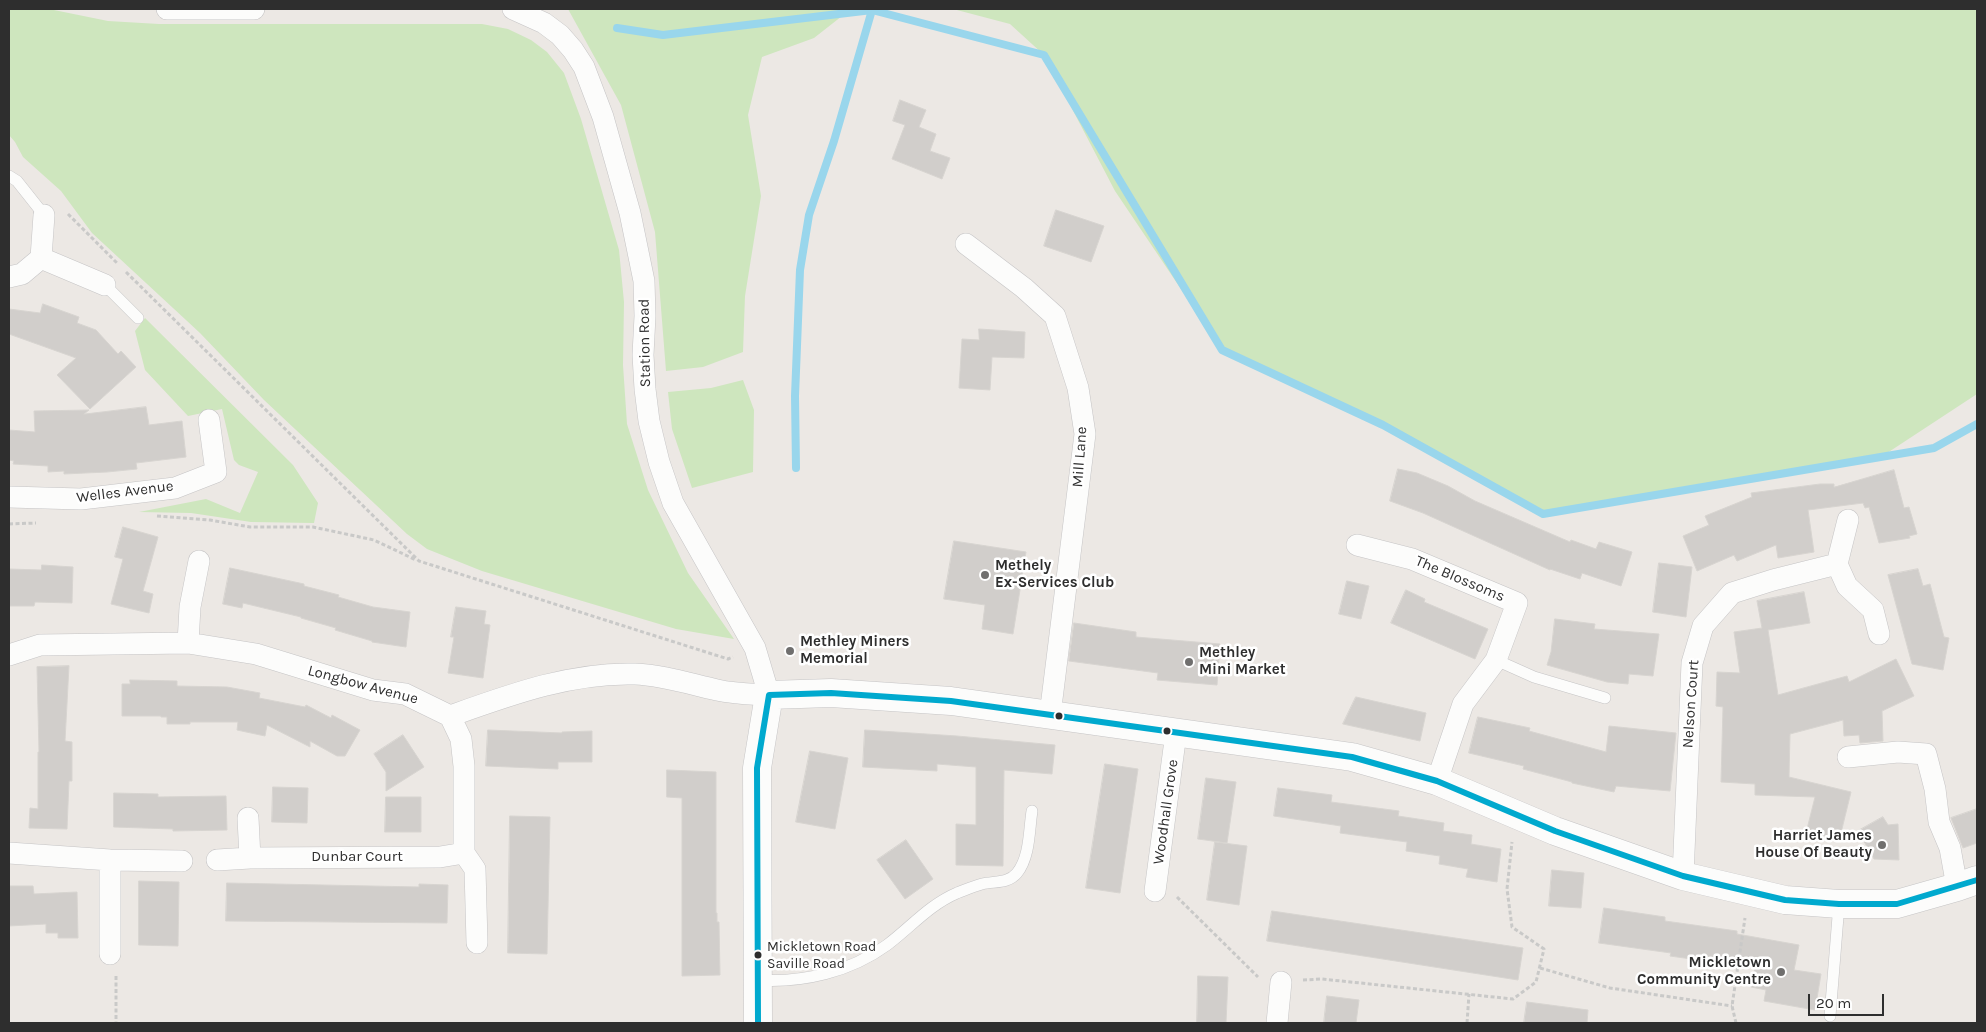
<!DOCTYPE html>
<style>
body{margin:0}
#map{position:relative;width:1986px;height:1032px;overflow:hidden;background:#ece8e4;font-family:Karla,sans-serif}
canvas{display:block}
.frame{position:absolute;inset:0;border:10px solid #2e2e2e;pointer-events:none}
.scale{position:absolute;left:1808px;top:994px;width:76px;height:22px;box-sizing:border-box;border:2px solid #2e2e2e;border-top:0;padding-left:6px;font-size:15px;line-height:18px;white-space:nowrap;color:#2e2e2e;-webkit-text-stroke:4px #fff;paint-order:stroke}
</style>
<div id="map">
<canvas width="1986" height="1032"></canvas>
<div class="frame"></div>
<div class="scale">20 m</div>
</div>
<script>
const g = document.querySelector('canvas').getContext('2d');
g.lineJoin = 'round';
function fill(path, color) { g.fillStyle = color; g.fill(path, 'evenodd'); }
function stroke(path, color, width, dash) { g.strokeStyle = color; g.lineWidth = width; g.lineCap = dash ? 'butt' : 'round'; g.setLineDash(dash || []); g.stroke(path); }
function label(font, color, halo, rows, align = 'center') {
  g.font = font + ' Karla,sans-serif'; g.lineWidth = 5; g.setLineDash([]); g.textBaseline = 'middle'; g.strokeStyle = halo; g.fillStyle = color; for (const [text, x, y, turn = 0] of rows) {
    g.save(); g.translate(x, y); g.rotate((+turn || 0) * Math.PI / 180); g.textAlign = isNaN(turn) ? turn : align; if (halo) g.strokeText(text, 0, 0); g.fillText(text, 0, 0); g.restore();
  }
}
const green = new Path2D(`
 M9,9H49L108,21L159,24H482L508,29L531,40L547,52L564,73L581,119L619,250L624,302L623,365L627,424L648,490L688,573L734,639L676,629L482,571L427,549L407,534L264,400L200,333L92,233L61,191L23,157L15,142L9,135Z
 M568,9H851L814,38L762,57L748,115L761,196L745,296L743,352L703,367L666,371L655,232L621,105Z
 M953,9H1977V394L1878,459L1543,514L1383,425L1222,350L1115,191L1044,55L1010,24Z
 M145,318L293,465L318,503L314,523L251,522L191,513L139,512L206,499L240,513L258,472L239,465L234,460L222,409L188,416L145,370L135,331Z
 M743,380L754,410L753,472L692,488L672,429L668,392L711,388Z`);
const stream = new Path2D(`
 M617,28L663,35L872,10L1044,55L1222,350L1383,425L1543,514L1934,448L1977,424
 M796,468L795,396L800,270L809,215L834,141L872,10`);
const building = new Path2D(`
 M900,100L926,110L919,127L936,134L930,151L950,158L942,179L892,159L905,125L893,121Z
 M1056,210L1104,226L1091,262L1044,246Z
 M43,304L79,317L77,323L96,330L118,354L121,351L136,367L90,409L57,375L76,358L9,334V309L40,313Z
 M979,329L1025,332L1024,358L992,357L990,390L959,388L962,339L979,340Z
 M146,407L149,425L182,421L186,457L136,463L137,469L107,472L64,474V471L48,472V466L13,464L14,461L9,460V430L35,432L34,411L89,410L84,414Z
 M1398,469L1417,473L1448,486L1475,501L1570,542L1571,540L1596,549L1599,542L1632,552L1621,586L1582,573L1580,579L1550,569V570L1423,513L1390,501Z
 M1894,470L1904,508L1909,507L1917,534L1909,536L1910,538L1879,543L1869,507L1865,508L1863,503L1808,510L1814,552L1778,558L1776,545L1737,561L1734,555L1697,571L1683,536L1709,525L1705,516L1752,497L1751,493L1820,484H1834V487Z
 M123,527L158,537L143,591L153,594L149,613L111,604L123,559L115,557Z
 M954,541L1026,552L1013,634L982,629L985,605L944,599Z
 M1659,563L1692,567L1686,617L1653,612Z
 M42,565L73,567L72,603L35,602L34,606H9V569L41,570Z
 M230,568L304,584V586L339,595L338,597L373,607L410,612L406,647L372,642V641L335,630L336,628L301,618V617L243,603L242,608L223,604Z
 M1918,569L1923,586L1930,584L1944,637L1949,638L1943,670L1912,664L1888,575Z
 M1347,581L1369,586L1361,619L1339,614Z
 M1406,590L1425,599L1424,602L1488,629L1475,659L1391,623Z
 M1804,592L1810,623L1768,630L1778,695L1847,676L1849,682L1896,659L1914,696L1882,711L1883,741L1860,743L1859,735L1844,736L1843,720L1790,734L1789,777L1851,792L1839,841L1806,833L1815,797L1755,795V784L1721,782L1723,707L1716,706L1717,672L1740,673L1734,632L1762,628L1757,601Z
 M456,607L486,611L484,624L490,625L483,678L448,673L454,637H451Z
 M1555,619L1595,624L1594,629L1659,634L1653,676L1629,674L1628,684L1607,682L1547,665L1551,652Z
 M1074,623L1136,632V637L1220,644L1217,685L1157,680L1158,673L1069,661Z
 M69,666L65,741L72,742V781H69L67,829L29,828L30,808L38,809V752H39L37,667Z
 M130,680L177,681V686L227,687L260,693L259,698L305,707L306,705L331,718L332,715L360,730L345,756H337L310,741V747L267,725L265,736L237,730L238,722H190V724H167V717H161V716H122V684H130Z
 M1356,697L1426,713L1420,741L1343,724Z
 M1478,717L1530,728L1529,731L1606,752L1609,726L1676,733L1670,791L1616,786L1614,792L1572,783V782L1523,769L1524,766L1469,753Z
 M488,730L562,733V732L592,731V762H558V769L486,766Z
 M865,730L957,736L1055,745L1052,774L1004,770L1003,866L956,865V824L976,825V767L937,764V771L863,767Z
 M403,735L424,767L386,791V772L374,754Z
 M810,751L848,758L835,829L796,822Z
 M1105,764L1138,769L1120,893L1086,888Z
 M667,770L716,772V913H717V922H719L720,975L682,976V798L667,797Z
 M1206,778L1236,782L1227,843L1198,839Z
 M273,787L308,788L307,823L272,822Z
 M1278,788L1332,795L1331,802L1399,811L1398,816L1444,823L1443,831L1472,835L1471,844L1501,849L1497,882L1466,877L1468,869L1439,864L1440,856L1406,851L1407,842L1340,833L1341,826L1274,816Z
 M114,793L158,794V797L226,796L227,830L173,831V829L114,827Z
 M386,797H421V832H385Z
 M1977,809V843L1963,848L1951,818Z
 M510,816L550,817L547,954L508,953Z
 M1883,817L1888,825L1898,824L1899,860L1874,859L1858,831Z
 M906,840L933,879L905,899L877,860Z
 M1215,842L1247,846L1239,905L1207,900Z
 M1552,870L1584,873L1581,908L1549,906Z
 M139,881L179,882L178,946L139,945Z
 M227,883L419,887V884L448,885L447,923L226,921Z
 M9,886H33L34,894L77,892L78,938H58V933H46V924L9,926Z
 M1604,908L1665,917V921L1737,931V934L1799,945L1794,970L1821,974L1815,1010L1764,1001L1766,990L1751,987L1755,968L1670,956L1671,953L1599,943Z
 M1272,911L1523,948L1518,980L1267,941Z
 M1198,976L1228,977L1226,1023H1197Z
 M1327,996L1359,1000L1356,1023H1324Z
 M1527,1002L1588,1010L1587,1023H1524Z`);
const path = new Path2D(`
 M68,214L118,264
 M126,272L419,561L728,659L733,657
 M157,516L210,520L250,527H313L374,540L416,560
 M9,524L36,523
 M1177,897L1258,977
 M1540,968L1610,988L1732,1006
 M116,976V1023
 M1303,980L1322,979L1513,999L1536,982L1544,949L1512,927L1507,889L1512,842
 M1467,1023L1469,994
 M1736,1023L1732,1006L1745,918`);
const lane = new Path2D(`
 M9,176L17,181L44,215
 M105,285L138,318
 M1496,660L1534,677L1605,698
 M757,980C803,983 850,972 887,945C911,927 929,905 957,893C965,890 974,886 982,884C994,881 1008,884 1017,873C1030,857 1029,830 1032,811
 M1830,1016L1839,904`);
const street = new Path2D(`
 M167,9H254
 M966,244L1024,288L1055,316L1078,388L1085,434L1050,715
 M41,258L105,285
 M9,277L22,274L41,258L44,215
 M9,497L81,499L175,488L216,472L209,420
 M1848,520L1837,564L1847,586L1873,610L1879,634
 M1357,545L1412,559L1517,603L1496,660L1463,704L1437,781
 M188,643L190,607L199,561
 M9,655L40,645L188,643L256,654L373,690L405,694L450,716C509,695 571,672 635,674C663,675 690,684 717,690C734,694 752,694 769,695L755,648L673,503L659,462L649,421L645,389L643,355L645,316L644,281L630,213L603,117L584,67L573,50L560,35L544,23L513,9
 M450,716L461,739L464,766V853L475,869L477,943
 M1848,757L1898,752L1926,754L1935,789L1939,822L1950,848L1957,887
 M248,818L250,858
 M9,853L110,860L182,861
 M217,860L250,858L440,857L464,853
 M1683,876L1692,663L1703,626L1732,593L1773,580L1837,564
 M1155,891L1176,733
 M110,954V860
 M1277,1023L1281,982`);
const secondary = new Path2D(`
 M758,1023L757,768L769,695L831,693L951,701L1352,757L1437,781L1555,831L1683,876L1785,900L1839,904H1897L1957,887L1977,880`);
const bus1 = new Path2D(`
 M758,1023L757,768L769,695L831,693L951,701L1352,757L1437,781L1555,831L1683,876L1785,900L1839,904H1897L1977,880`);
const markers = [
 [985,575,5,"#706f6e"],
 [790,651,5,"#706f6e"],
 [1189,662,5,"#706f6e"],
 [1059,716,4.5,"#2e2e2e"],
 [1167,731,4.5,"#2e2e2e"],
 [1882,845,5,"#706f6e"],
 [758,955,4.5,"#2e2e2e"],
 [1781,972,5,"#706f6e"]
];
const busNames = [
 ["Mickletown Road",767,947],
 ["Saville Road",767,964]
];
const streetNames = [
 ["Station Road",645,343,-91],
 ["Mill Lane",1080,457,-86],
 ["Welles Avenue",125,492,-7],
 ["The Blossoms",1460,579,23],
 ["Longbow Avenue",363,685,15],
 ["Nelson Court",1691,704,-86],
 ["Woodhall Grove",1166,812,-82],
 ["Dunbar Court",357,857]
];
const poiNames = [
 ["Methely",995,566],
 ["Ex-Services Club",995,583],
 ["Methley Miners",800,642],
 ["Memorial",800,659],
 ["Methley",1199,653],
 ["Mini Market",1199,670],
 ["Harriet James",1872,836,"right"],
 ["House Of Beauty",1872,853,"right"],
 ["Mickletown",1771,963,"right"],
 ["Community Centre",1771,980,"right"]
];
fill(green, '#cee6be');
stroke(stream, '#99d6ec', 8);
fill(building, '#d1cecb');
stroke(building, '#d7d4d0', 1);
stroke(lane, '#c5c4c5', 12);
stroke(street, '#c5c4c5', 22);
stroke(secondary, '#c5c4c5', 29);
stroke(path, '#c9c9c8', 3, [4, 2.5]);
stroke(lane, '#fcfcfb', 11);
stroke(street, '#fcfcfb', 21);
stroke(secondary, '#fcfcfb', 28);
stroke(bus1, '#00a9ce', 6);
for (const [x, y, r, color] of markers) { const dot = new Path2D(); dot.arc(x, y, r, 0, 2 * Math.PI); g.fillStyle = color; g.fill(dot); stroke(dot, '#fff', 2); }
label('14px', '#2e2e2e', '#fff', busNames, 'left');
label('15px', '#2e2e2e', '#fff', streetNames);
label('bold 15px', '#2e2e2e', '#fff', poiNames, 'left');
</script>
